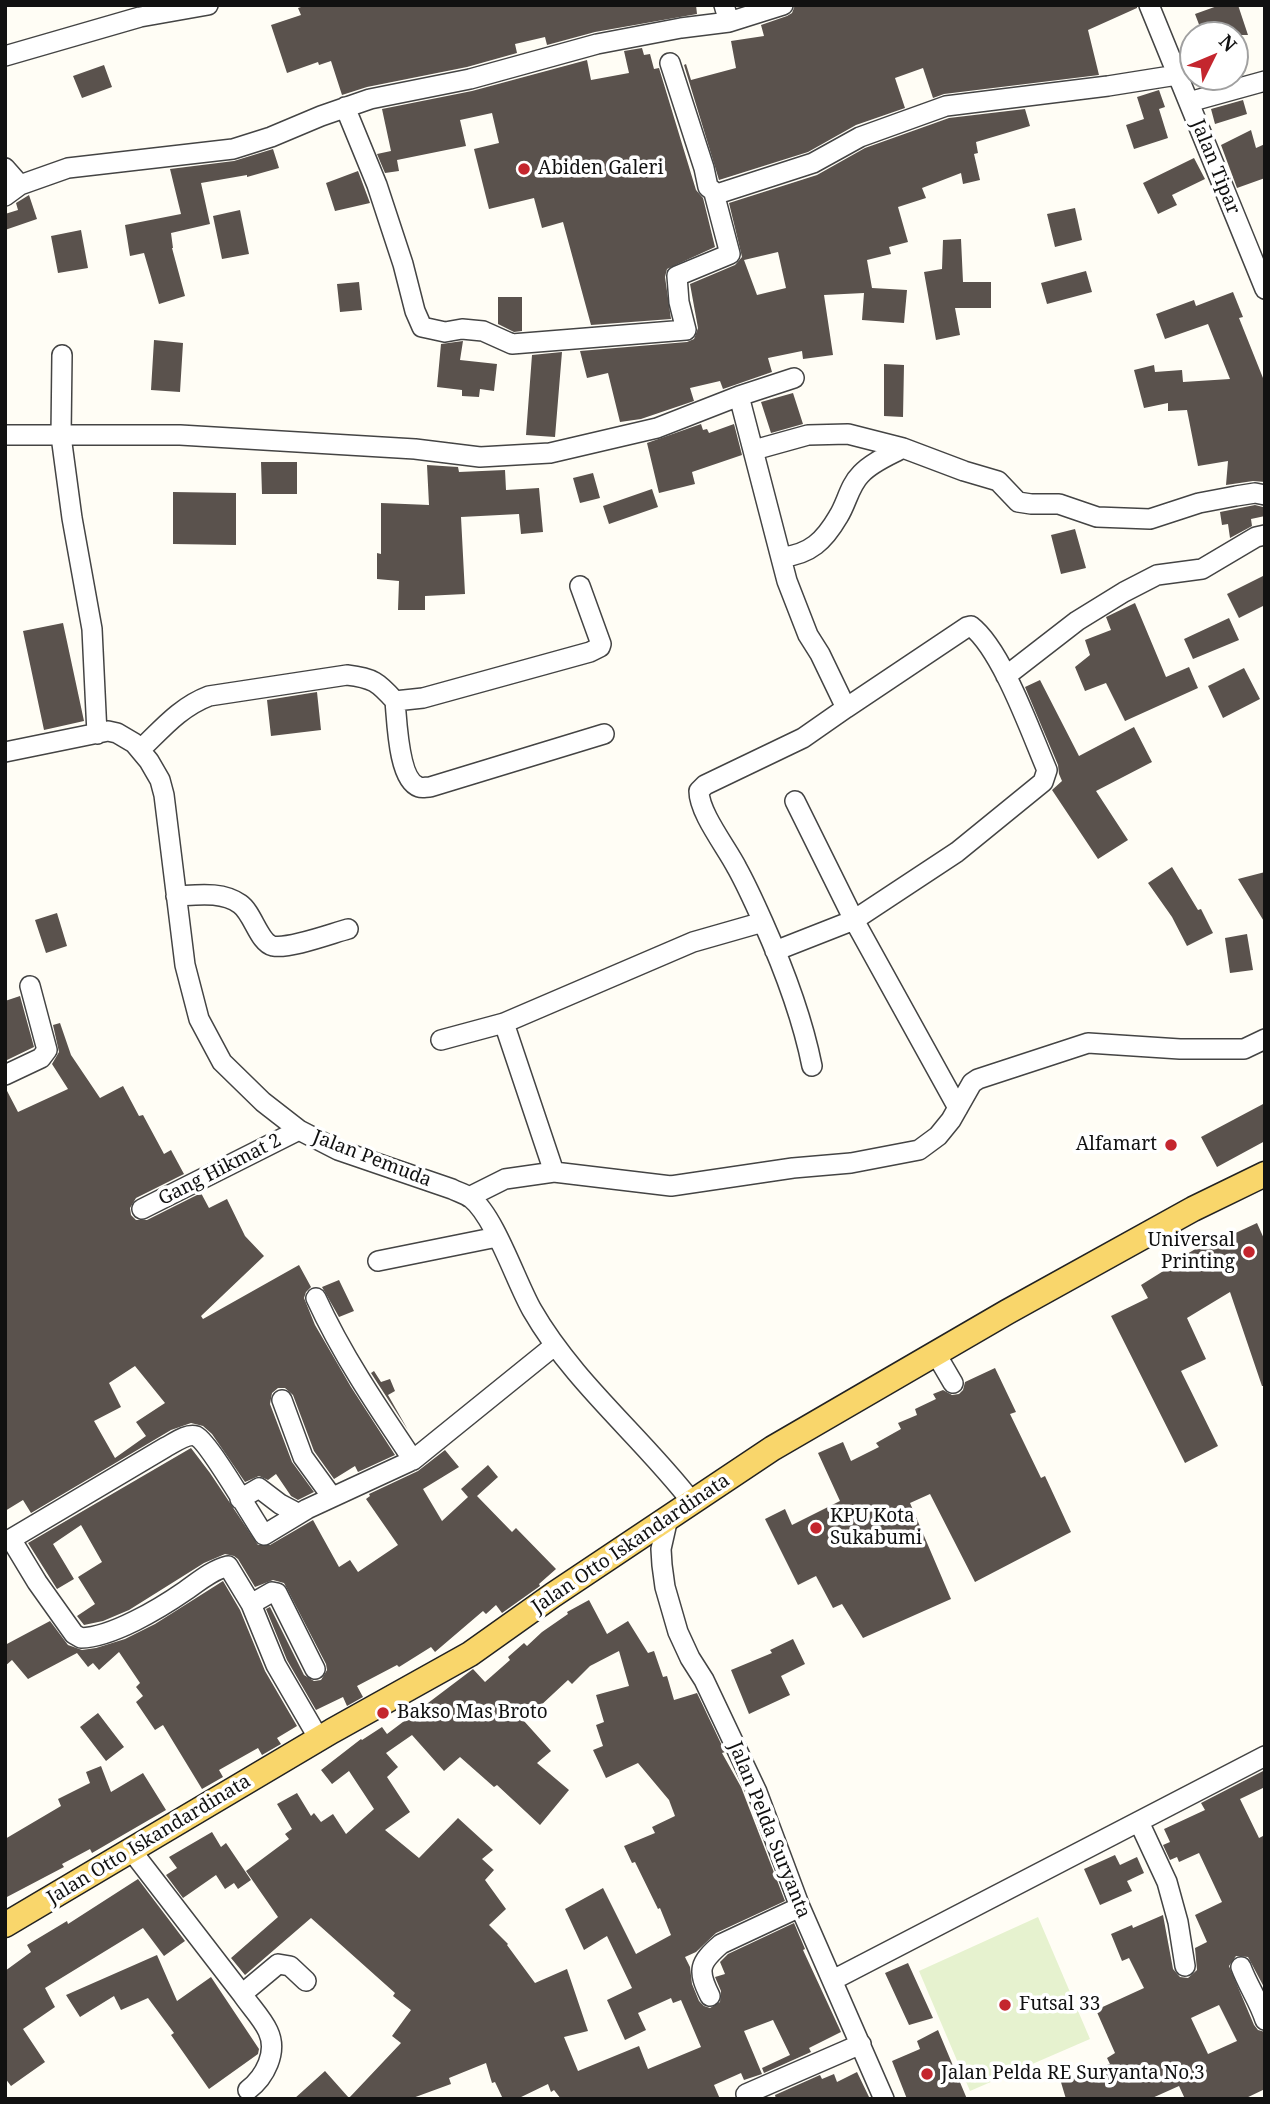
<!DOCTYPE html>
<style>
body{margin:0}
#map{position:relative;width:1270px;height:2104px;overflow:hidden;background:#fffdf5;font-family:"Noto Serif",serif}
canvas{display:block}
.frame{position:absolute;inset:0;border:7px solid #111;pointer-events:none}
.north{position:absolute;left:1179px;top:21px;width:70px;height:70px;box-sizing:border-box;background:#fff;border:2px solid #a0a0a0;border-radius:50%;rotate:47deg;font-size:19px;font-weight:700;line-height:28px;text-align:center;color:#111}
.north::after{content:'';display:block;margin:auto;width:24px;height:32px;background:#c4262e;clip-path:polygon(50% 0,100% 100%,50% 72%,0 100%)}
</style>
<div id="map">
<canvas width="1270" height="2104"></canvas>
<div class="frame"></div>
<div class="north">N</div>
</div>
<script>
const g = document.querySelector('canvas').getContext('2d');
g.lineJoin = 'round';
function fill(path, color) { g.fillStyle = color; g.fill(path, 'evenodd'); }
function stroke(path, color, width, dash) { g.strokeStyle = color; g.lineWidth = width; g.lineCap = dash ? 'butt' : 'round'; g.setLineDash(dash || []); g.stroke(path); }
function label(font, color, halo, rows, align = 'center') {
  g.font = font + ' "Noto Serif",serif'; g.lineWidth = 7; g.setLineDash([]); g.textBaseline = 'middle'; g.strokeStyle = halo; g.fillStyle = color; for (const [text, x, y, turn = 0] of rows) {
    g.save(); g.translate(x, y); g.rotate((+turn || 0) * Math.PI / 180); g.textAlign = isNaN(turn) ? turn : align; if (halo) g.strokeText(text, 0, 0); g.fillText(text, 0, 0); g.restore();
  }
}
const pitch = new Path2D(`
 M1038,1917L1090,2039L970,2091L919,1971Z`);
const building = new Path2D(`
 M307,5H696L697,14L595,32L547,45L545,37L515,44L517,53L467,67L367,87L342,95L331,61L319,65L318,62L287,73L271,25L301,15L298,8Z
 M795,5H1137V8L1088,30L1099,75L944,94L933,98L923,68L895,78L905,108L856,125L808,152L719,180L684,65L686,64L691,80L736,68L731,41L764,36L761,25L787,16L792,13Z
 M1220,5H1238L1248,35H1203L1195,14Z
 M642,48L644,55L650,54L654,69L659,68L696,190L703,198L715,247L667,269L665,277L671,319L591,325L563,222L542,228L534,198L489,209L474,149L499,143L492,113L460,120L466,146L397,160L399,171L385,173L377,154L391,151L382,109L472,91L587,60L591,80L629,73L624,51Z
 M104,65L112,87L82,98L73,76Z
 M1159,90L1165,107L1159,109L1168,138L1134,149L1126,125L1144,119L1137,97Z
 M1243,100L1247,114L1215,124L1211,109Z
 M1025,109L1030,126L976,142L978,153L974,154L980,180L963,184L961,173L922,188L926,198L898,207L908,242L889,247L891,254L867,260L872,288L907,290L904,323L862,320L864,293L824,295L833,355L803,359L802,351L768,358L772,372L723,389L720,381L690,388L694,401L641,419L620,422L608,373L587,378L580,351L687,342L694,339L698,328L690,284L735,265L742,257L729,203L817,175L865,148L949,118ZM778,252L786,288L757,295L744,260Z
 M1251,130L1256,148L1265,144V178L1237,188L1221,145Z
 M273,149L279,168L247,177V175L201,183L210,224L171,233L173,248H172L185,296L159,304L144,253L130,256L125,225L181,214L170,169L234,161Z
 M1194,158L1205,179L1172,195L1177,205L1158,214L1143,183Z
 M358,171L370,203L335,211L326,183Z
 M29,195L37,219L5,230V214L18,210L16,203Z
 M1075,208L1082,240L1055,247L1047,214Z
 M240,210L249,254L222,259L213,216Z
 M81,230L88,268L58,273L51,236Z
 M961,239L963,282H991V308H955L960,335L936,340L924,272L942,269L943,240Z
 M1086,271L1092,292L1047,304L1041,283Z
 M359,282L362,310L340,312L337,284Z
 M1233,292L1243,317L1239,318L1265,383V482L1253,481L1226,485L1228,461L1198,466L1187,410L1168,411V403L1144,408L1134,370L1154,365L1155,372L1182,370L1183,382L1230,379L1208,324L1165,339L1156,314L1194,300L1196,306Z
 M498,297H522V331L514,332L498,324Z
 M154,340L183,343L180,392L151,390Z
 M463,341L460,360L497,364L494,391L480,389L479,397L462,396V390L437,387L441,344Z
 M562,352L555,437L526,435L532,355Z
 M884,364L904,365L903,417L884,416Z
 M793,393L803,424L771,433L761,402Z
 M701,424L703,430L707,429L709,433L734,424L742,455L692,472L695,484L659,493L647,443Z
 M261,462H297V494H262Z
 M427,465L458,467L459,472L505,470L506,490L539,488L543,532L521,534L519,514L461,517L465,594L425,596V610H398L399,581L377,579V553L381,554V503L429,505Z
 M593,473L600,498L580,503L573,478Z
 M652,489L658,507L609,524L603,506Z
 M173,492L236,493V545L173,544Z
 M1255,505L1263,507L1265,516L1251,519L1252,526L1230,538L1228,524L1222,525L1220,512Z
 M1075,529L1086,568L1061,574L1051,535Z
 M1265,575V605L1239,618L1227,594Z
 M1135,603L1166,677L1189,667L1198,688L1125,721L1106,683L1085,691L1075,667L1090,655L1085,640L1111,630L1106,617Z
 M1229,618L1239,640L1193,659L1184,639Z
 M63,623L84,721L44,730L23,631Z
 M1244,668L1260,699L1223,718L1208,686Z
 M1040,680L1079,756L1134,727L1152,762L1096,791L1128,840L1098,859L1052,790L1062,781L1059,774L1058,765L1025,687Z
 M317,692L321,730L271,736L267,700Z
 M1172,867L1198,910L1201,909L1213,933L1187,946L1172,917L1148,883Z
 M1265,872V923L1238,879Z
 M57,913L67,946L46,953L35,920Z
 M1247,934L1253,970L1230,973L1225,938Z
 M20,996L34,1047L5,1061V1001Z
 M60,1023L71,1055L100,1098L123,1086L139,1116L143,1115L164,1154L171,1150L184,1174L136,1198L130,1208L131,1215L136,1220H147L201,1193L209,1208L227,1199L245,1236L264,1256L201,1316L203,1319L299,1265L311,1287L306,1292L304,1298L315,1325L351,1387L395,1455L358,1472L355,1466L334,1479L314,1451L293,1395L285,1388H278L272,1393L270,1404L292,1462L314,1492L298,1500L291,1496L276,1474L268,1480L259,1476L245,1482L212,1434L203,1426L191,1423L171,1430L31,1513L23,1500L5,1511V1087L18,1112L68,1089L52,1064L59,1052L53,1025ZM135,1366L165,1403L136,1422L146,1436L115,1458L94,1421L121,1407L109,1383Z
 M1265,1103V1141L1217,1167L1201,1137Z
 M1257,1223L1265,1241V1386H1262L1230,1292L1187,1318L1206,1359L1181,1371L1218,1446L1185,1463L1111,1316L1148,1298L1141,1285L1173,1265L1172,1263L1212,1239L1214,1243Z
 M339,1280L354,1311L339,1317L322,1287Z
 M995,1368L1016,1412L1010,1414L1041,1478L1045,1476L1071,1532L975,1582L930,1494L910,1503L951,1599L863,1638L842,1604L833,1608L816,1576L798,1585L765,1519L785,1509L792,1525L840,1501L818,1453L843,1442L851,1461L879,1447L876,1443L901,1429L898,1423L917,1415L915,1409L936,1399L933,1394L943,1390L952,1395L959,1394L963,1390L965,1382Z
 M374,1371L381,1382L390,1379L395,1391L388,1395L408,1430L371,1373Z
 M191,1448L210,1473L258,1545H270L313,1520L339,1567L350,1560L358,1572L398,1545L366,1499L370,1496L369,1494L418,1471L445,1450L459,1467L423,1489L442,1521L468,1497L461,1489L488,1465L498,1477L477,1496L512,1532L516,1528L556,1569L539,1584L540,1586L502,1613L496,1605L486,1614L483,1611L435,1652L431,1647L399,1667L397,1665L357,1686L363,1697L347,1706L343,1697L316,1710L287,1660L266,1609L270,1607L304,1675L314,1681L321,1680L327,1670L326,1664L284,1583L273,1580L255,1587L238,1559L234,1556L225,1554L204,1563L129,1610L103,1621L84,1625L77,1616L95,1604L78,1577L102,1562L81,1525L53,1544L74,1579L57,1589L28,1543Z
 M223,1581L240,1610L265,1671L297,1726L277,1738L281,1744L262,1755L258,1748L219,1770L223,1777L202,1789L163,1725L155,1730L136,1702L143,1696L136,1687L140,1683L119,1652L99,1670L93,1663L88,1667L77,1653L28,1679L12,1660L5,1666V1645L50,1621L68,1645L82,1650L96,1648L125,1639L155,1624Z
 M589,1600L607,1634L628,1621L648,1653L654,1651L663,1677L667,1676L674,1700L697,1693L725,1752L722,1753L741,1787L785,1901L716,1933L696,1952L685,1957L690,1967L692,1984L699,2001L704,2006L710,2008L720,2002L721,1991L715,1977L725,1974L720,1962L728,1954L794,1923L805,1949L803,1950L841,2032L809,2048L811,2052L764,2073L762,2068L790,2055L773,2020L744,2031L762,2074L744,2080L741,2073L714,2085L720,2099H561L554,2090L551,2092L548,2084L517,2099H503L495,2082L492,2083L486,2063L449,2078L451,2084L410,2099H294L325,2071L349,2098L401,2043L392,2036L411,2010L393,1996L395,1993L311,1918L245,1975L231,1958L278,1917L246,1871L289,1839L285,1834L292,1829L277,1804L297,1793L311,1816L314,1813L321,1822L333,1814L346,1834L374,1809L349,1771L332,1784L321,1770L361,1739L362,1740L382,1727L387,1734L473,1669L485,1682L510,1660L508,1657L524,1643L527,1646L542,1632L568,1614L567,1612ZM619,1651L629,1686L596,1695L604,1722L596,1725L603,1746L593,1750L606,1778L638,1763L669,1800L675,1816L652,1827L655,1833L624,1846L632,1863L635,1862L658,1909L660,1908L671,1935L636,1954L603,1888L565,1909L584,1950L607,1936L632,1988L607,2000L625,2040L646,2030L638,2013L671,1998L673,2003L681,2000L701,2047L648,2069L639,2046L578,2071L564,2037L588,2031L567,1969L535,1983L507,1945L508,1944L489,1925L506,1909L485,1880L494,1870L482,1859L493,1850L458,1818L419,1858L385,1830L410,1812L387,1777L398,1767L386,1753L412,1735L444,1771L460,1757L494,1787L497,1785L540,1825L569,1790L537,1763L551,1751L524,1721L568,1680L572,1684L590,1666Z
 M793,1639L805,1664L781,1676L790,1695L749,1714L731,1670L772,1653L770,1650Z
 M98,1713L124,1747L106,1761L80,1727Z
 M101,1766L111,1792L143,1773L166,1810L92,1853L90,1849L62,1864L64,1867L5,1898V1839L61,1806L58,1799L90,1783L86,1772Z
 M1265,1770V1787L1240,1799L1259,1838L1265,1835V1989L1248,1957L1236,1956L1229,1966L1254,2025L1258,2030L1265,2032V2089L1244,2099H1185L1179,2086L1150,2099H1066L1060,2079L1110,2064L1107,2058L1115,2053L1096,2010L1144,1988L1129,1958L1122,1961L1111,1934L1132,1925L1133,1928L1163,1915L1173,1969L1180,1977L1188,1978L1197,1970L1195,1948L1207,1942L1195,1915L1222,1902L1199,1853L1179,1862L1177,1857L1170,1860L1163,1845L1170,1842L1164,1829L1205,1810L1201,1803ZM1219,2005L1237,2041L1208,2054L1191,2018Z
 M212,1832L221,1847L226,1843L251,1880L238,1889L234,1883L225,1889L216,1875L183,1898L166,1875L177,1868L169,1857Z
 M1115,1855L1120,1865L1137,1857L1144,1873L1127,1881L1132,1891L1100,1905L1084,1869Z
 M138,1879L185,1941L164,1956L143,1928L45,1988L55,2007L23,2029L45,2062L11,2086L5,2078V1971L31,1952L27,1945L67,1921L68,1924Z
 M157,1955L177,2001L211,1977L259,2049L258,2054L209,2089L171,2035L174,2033L148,1998L121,2010L114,1996L80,2017L66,1995Z
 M908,1963L933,2018L909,2025L885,1973Z
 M938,2030L967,2099H907L892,2061L920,2049L917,2041Z
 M857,2072L870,2099H776L775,2095L820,2075L822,2079L834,2074L837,2082Z`);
const minor = new Path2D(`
 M1149,5L1265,289
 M729,22L783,5
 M5,56L140,17L208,5
 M670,63L704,168L708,187L717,194L813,163L860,137L946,106L1108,86L1177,75
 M1189,102L1265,81
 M345,107L377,185L403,264L415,311L422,327L445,332L462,329L483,331L512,344L686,330L679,302L677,276L730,254L714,193
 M5,168L20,185
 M5,196L20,185L68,168L233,149L271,137L321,116L370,99L470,79L597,44L681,28L729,22L724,5
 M62,355L61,436L72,518L92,629L97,734
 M739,396L787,581L808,635L820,654L846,708L803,738L705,785L699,791C699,813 727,848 737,868C747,886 755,904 763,922C784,969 802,1016 812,1066
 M5,435H180L415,449L480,457L550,453L657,428L739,396L794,378
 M754,450L808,435L848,434L903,448L964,471L998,481L1018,502L1031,504H1059L1097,517L1150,519L1199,503L1236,496L1255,493L1265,495
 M783,557C810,554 824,541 838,517C847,503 849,486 861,474C872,462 890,455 903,448
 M1006,676L1077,621L1124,592L1157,575L1202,569L1256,537L1265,535
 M395,701C397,720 398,780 419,787C422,788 426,787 430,787L604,734
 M140,750C162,729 180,707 209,696L347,675C373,678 378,682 395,701L423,698L590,652L600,647L601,644L580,586
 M5,752L108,731L117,733L134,743L149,761L160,780L164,795L185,965L199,1019L222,1062L263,1102L299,1130L338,1150L452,1189C458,1192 465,1194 471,1198C495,1217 516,1282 532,1310C574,1383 641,1436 692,1502
 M795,801L854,920L958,1108
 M176,896C197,895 222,891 240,904C253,913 259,943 273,946C290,949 330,934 348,929
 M775,951L854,920L957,852L1043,782L1047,770C1031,733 1002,650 971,626L967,627L846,708
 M504,1023L554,1172
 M441,1040L504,1023L693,942L763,922
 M5,1075L41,1058L47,1050L30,986
 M469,1197L505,1179L554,1172L671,1186L793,1168L851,1163L919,1150L938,1136L951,1120L972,1083L978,1079L1088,1043L1180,1049H1244L1265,1039
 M142,1209L299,1130
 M378,1261L497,1237
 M316,1298C342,1355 378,1408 413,1460
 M936,1354L953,1383
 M282,1400L303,1457L332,1497
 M240,1499L259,1488L280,1504L299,1514
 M668,1518L661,1549L662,1565L665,1587L678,1632L690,1658L704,1680L757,1792L800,1907L884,2099
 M11,1539L166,1447C174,1443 187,1433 196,1436C209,1442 253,1519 264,1535L307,1509L413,1460L554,1346
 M5,1542L11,1539L37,1582L74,1634L81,1638C112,1637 159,1609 185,1591C198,1582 212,1570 228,1566L251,1604L276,1665L319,1739
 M251,1604L272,1592L277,1593L315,1669
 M1139,1822L1167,1882L1178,1922L1185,1966
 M131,1850L242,1994L278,1964L290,1966L306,1981
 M1241,1967C1248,1986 1259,2001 1265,2020
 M833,1980L1265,1756
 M242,1994C250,2006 262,2018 268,2031C278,2052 265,2077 248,2090
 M710,1996C697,1970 699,1963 721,1944L800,1907
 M746,2094L861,2044`);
const major = new Path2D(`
 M5,1925L332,1731L470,1654L553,1595L773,1448L1007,1312L1193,1209L1265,1174`);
const markers = [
 [524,169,7,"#c4262e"],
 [1171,1145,7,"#c4262e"],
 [1249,1252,7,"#c4262e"],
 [816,1528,7,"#c4262e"],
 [383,1713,7,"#c4262e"],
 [1005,2005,7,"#c4262e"],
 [927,2074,7,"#c4262e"]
];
const streetNames = [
 ["Jalan Tipar",1215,167,68],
 ["Jalan Pemuda",372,1159,21],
 ["Gang Hikmat 2",220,1170,-27],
 ["Jalan Otto Iskandardinata",631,1544,-34],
 ["Jalan Pelda Suryanta",769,1830,68],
 ["Jalan Otto Iskandardinata",149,1840,-31]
];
const poiNames = [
 ["Abiden Galeri",538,169],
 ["Alfamart",1157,1145,"right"],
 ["Universal",1235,1241,"right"],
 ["Printing",1235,1263,"right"],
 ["KPU Kota",830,1517],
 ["Sukabumi",830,1539],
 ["Bakso Mas Broto",397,1713],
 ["Futsal 33",1019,2005],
 ["Jalan Pelda RE Suryanta No.3",941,2074]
];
fill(pitch, '#e6f2cf');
fill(building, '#5a524d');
stroke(minor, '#444', 22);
stroke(major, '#222', 27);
stroke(minor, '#fff', 19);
stroke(major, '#f9d66b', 24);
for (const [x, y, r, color] of markers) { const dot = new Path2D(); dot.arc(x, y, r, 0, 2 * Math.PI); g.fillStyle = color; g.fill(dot); stroke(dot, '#fff', 2.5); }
label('19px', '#111', '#fff', streetNames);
label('19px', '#111', '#fff', poiNames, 'left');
</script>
